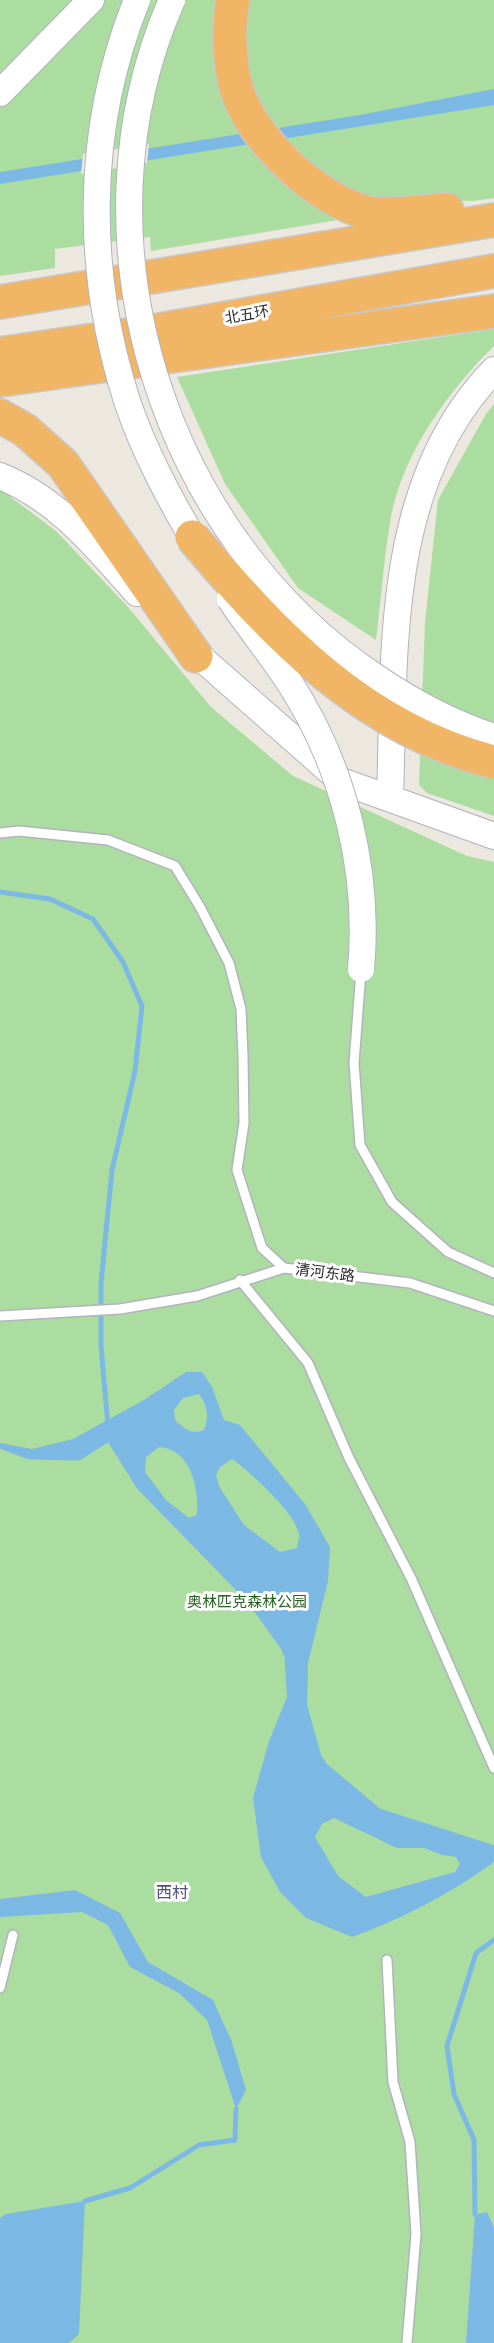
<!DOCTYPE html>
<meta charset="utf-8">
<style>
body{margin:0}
canvas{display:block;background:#ece8df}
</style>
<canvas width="494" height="2343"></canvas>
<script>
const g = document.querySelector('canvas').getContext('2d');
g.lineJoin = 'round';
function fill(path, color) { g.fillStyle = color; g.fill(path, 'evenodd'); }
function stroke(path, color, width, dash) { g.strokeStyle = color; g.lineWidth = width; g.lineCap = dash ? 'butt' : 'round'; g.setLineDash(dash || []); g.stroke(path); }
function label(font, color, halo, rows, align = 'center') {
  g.font = font + ' "Asap Condensed","Noto Sans SC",sans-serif'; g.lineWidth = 6; g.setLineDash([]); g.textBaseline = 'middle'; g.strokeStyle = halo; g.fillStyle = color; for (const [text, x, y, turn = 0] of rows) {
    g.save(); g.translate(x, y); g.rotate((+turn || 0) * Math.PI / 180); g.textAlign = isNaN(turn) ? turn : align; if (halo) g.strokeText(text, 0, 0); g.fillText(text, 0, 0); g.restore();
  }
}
const green = new Path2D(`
 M0,0H494V198L473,201L419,200L350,218L151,251L150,237L55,249V268L0,276Z
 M494,329V346C449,390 403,453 391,517C384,557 381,599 376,640L298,588L225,484L177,377Z
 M494,404V816L427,793L419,785L425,622L438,500L486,414Z
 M0,489L56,531L128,607L211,707L293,776L467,856L494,862V2343H0Z`);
const water = new Path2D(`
 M494,89V105L0,184V172L360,115Z
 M186,1372H202L212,1387L224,1420L240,1425L305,1504L330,1547L328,1581L308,1663L307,1705L324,1765L379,1811L494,1848V1862C450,1894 402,1919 352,1937L306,1918L280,1892L261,1857L253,1798L269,1741L287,1697L284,1649L250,1601L139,1487L109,1439L79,1458L29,1457L0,1446V1443L32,1449L73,1439L144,1400ZM199,1394C208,1407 209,1415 204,1430C191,1435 185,1429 175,1420L174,1410L183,1398ZM159,1447C191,1449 199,1488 197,1515L189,1518L166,1500L145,1472L146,1457ZM232,1459C249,1471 296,1513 299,1534C300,1538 297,1544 297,1548L280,1552L244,1525L220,1488L216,1476L220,1467ZM334,1818L397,1848H424L442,1855L456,1857L460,1864L455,1872L366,1897L338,1876L315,1837L322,1824Z
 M75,1890L120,1913L148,1962L213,2000L232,2042L246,2090L236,2109L207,2020L179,1993L130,1967L108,1925L82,1912L0,1917V1899Z
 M85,2201L79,2334L69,2343H0V2218L6,2214Z
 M487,2212L494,2228V2343H466L475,2215Z`);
const pier = new Path2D(`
 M149,144L147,163L81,174L83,154Z`);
const stream = new Path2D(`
 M0,892L50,899L93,919L123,962L142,1006L135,1071L112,1170L101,1283V1346L108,1426
 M0,1446L29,1457L79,1458L109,1439L139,1487L250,1601L284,1649L286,1655
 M322,1760L324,1765L379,1811L494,1848
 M85,2201L130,2188L199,2145L235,2140L236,2109
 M475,2215L474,2140L454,2094L447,2046L476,1953L494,1940`);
const lane = new Path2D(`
 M0,833L19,831L108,840L175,866L200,907L229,963L241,1009L243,1056L244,1123L237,1170L262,1248L284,1268
 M361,971L354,1063L360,1145L392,1202L448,1252L494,1273
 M240,1280L308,1363L349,1458L411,1578L494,1768
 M0,1316L120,1309L197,1296L284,1268L410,1283L494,1311
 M387,1960L393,2082L410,2142L416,2234L407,2343
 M0,1988L13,1935`);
const secondary = new Path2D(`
 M0,93L91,0
 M0,476C58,499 96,547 137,593
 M183,642L341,781L494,836
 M390,798C395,652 384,483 494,370`);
const highway = new Path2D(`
 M233,0C228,24 229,63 236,87C250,138 317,201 369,213C386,217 427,211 447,210
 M0,302L494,220
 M0,354L143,333L494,271
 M0,380L494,311
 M0,416L25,430L63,464L196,656`);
const secondaryBridge = new Path2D(`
 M137,0C85,129 85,270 127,401C145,455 173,504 201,553
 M172,0C67,238 162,536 377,678C414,703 451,723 494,737
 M230,599C249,628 272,655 291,685C344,768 370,871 361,969`);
const highwayBridge = new Path2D(`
 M192,537C276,636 363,729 494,762`);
const streetNames = [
 ["北五环",247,315,-10],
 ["清河东路",325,1273,7]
];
const parkNames = [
 ["奥林匹克森林公园",247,1602]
];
const neighbourhoodNames = [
 ["西村",172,1893]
];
fill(green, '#acdda0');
fill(water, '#7cb8e4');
fill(pier, '#ece8df');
stroke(stream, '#7cb8e4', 5);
stroke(lane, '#b2b3bd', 12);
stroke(secondary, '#b2b3bd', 28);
stroke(highway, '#c8c8c8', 36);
stroke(lane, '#fff', 9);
stroke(secondary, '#fff', 26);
stroke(highway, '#f0b666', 33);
stroke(secondaryBridge, '#b2b3bd', 28, []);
stroke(highwayBridge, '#c8c8c8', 36, []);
stroke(secondaryBridge, '#fff', 26);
stroke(highwayBridge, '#f0b666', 33);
label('15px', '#2b2b2b', '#fff', streetNames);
label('15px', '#256221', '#fff', parkNames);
label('16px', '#4f5178', '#fff', neighbourhoodNames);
</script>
